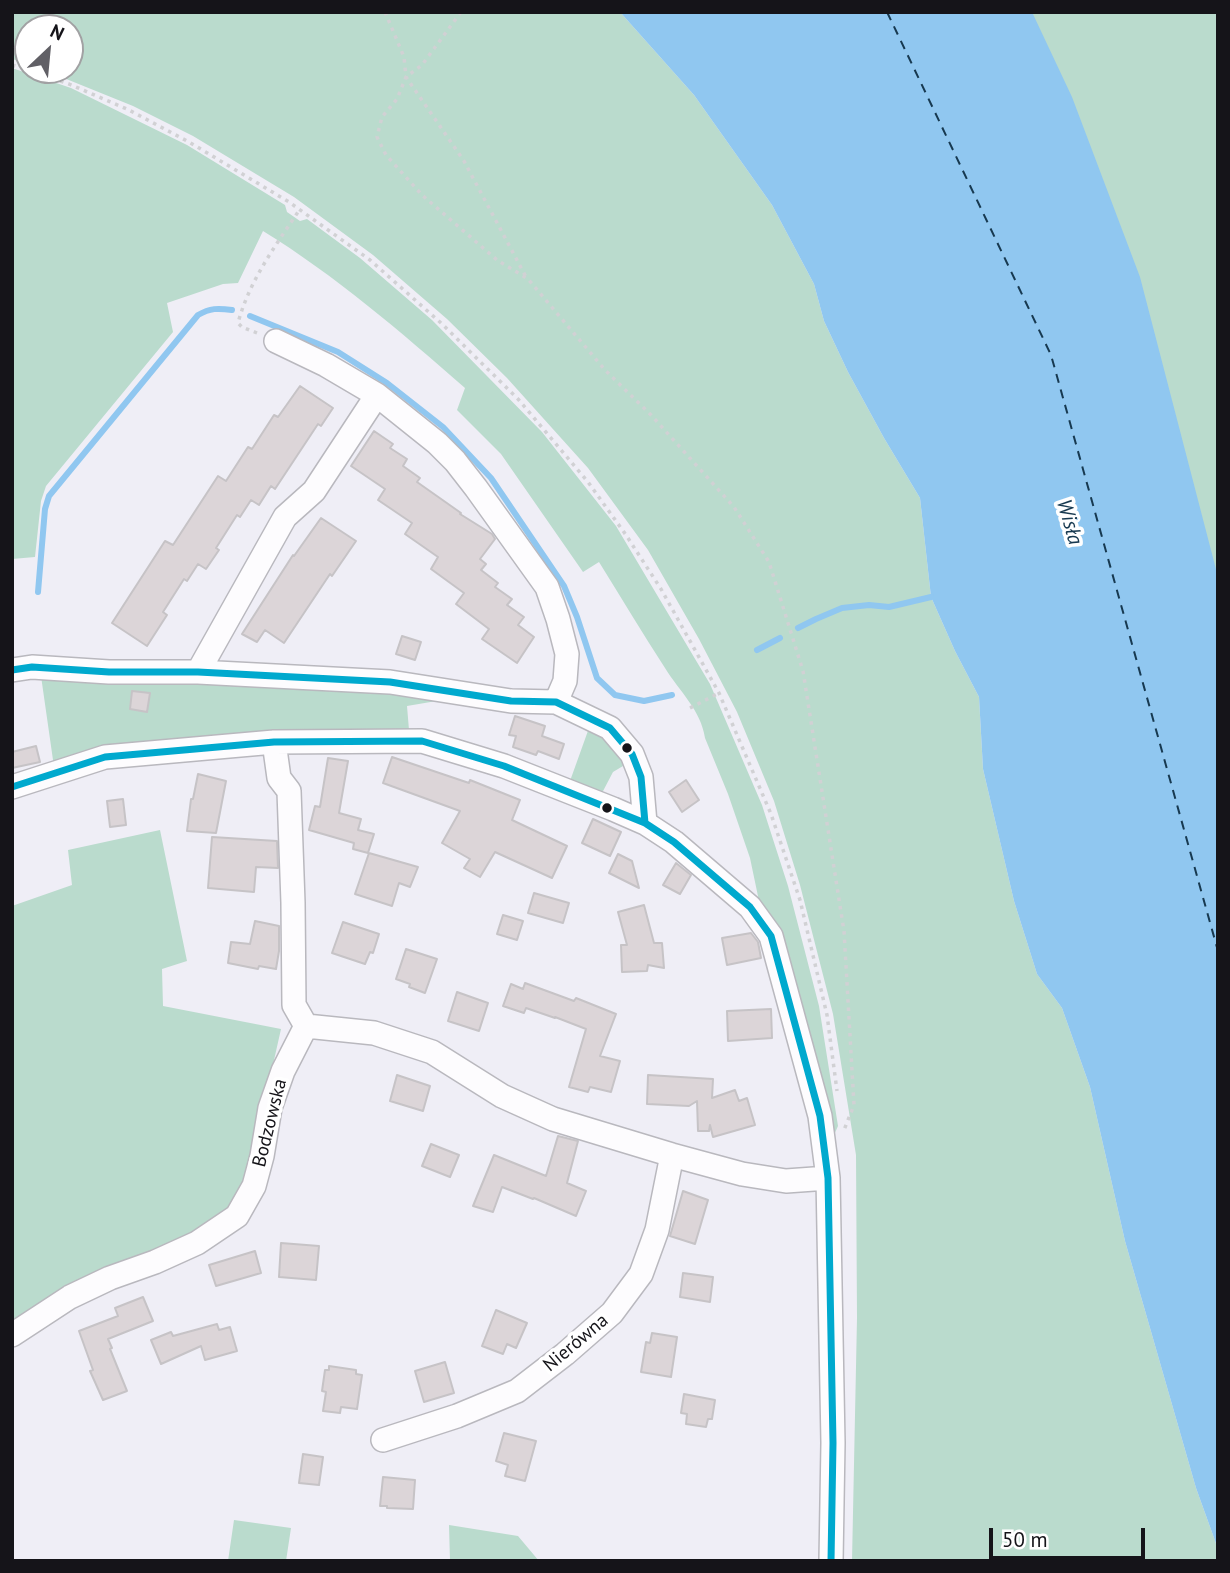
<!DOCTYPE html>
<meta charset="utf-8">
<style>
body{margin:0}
#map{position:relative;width:1230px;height:1573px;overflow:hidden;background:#efeef6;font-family:"PT Sans",sans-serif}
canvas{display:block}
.frame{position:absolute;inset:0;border:14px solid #151419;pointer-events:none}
.north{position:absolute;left:14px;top:14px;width:70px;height:70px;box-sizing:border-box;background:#fff;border:2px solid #a1a1a3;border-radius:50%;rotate:26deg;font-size:19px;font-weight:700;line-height:28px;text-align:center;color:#151419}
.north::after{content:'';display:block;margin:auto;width:24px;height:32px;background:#616066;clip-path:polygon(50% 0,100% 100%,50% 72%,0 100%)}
.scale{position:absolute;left:989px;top:1528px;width:156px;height:32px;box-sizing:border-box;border:4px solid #151419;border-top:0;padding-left:9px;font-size:21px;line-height:24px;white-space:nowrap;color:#151419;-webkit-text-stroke:5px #fff;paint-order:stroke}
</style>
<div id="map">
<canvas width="1230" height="1573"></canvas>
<div class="frame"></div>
<div class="north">N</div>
<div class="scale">50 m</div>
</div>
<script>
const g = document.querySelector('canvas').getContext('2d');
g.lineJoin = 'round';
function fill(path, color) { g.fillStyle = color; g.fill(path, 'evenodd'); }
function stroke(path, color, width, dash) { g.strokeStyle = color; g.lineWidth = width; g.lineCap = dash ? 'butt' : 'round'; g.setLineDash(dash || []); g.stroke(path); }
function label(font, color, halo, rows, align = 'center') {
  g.font = font + ' "PT Sans",sans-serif'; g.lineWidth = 7; g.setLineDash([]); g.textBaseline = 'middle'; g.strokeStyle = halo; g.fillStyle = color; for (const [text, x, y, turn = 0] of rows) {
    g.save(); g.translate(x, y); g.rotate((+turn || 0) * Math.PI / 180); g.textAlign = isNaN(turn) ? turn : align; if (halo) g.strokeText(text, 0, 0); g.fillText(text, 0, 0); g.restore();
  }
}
const green = new Path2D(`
 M12,12H620L694,95L772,205L814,284L824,321L848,372L884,438L920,498L931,597L955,651L979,697L983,769L1014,901L1037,974L1062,1008L1090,1087L1125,1241L1196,1488L1218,1549V1561H852L857,1318L856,1155L833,1014L800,885L774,801L737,712L699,639L648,550L588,468L507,378L447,319L373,255L294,197L193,136L133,106L44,70H70V28H28V64L12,59Z
 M1031,12H1218V578Z
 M12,68L71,88L187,145L285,205L287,212L300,221L307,219L360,258L432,320L542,432L616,526L710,684L762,805L788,886L819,1006L838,1126L834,1135L826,1122L779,926L759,901L750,858L728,794L705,738C701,710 679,691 665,668C642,633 621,597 599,562L583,572L501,454L457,410L465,388C401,332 336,276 263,231L238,283L223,284L167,303L173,332L46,486L41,501L35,557L12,559Z
 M41,676L182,684L392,686L460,697L407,706L409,730L54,767Z
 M589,728C603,736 621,749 623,766L613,772L602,793L570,781Z
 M160,830L187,961L162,969L163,1006L281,1029L250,1167L236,1202L220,1221L12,1328V906L72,885L68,850Z
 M234,1520L291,1528L286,1561H228Z
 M449,1525L518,1536L539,1561H450Z`);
const water = new Path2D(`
 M620,12H1032L1072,97L1140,277L1218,577V1549L1196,1488L1125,1241L1090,1087L1062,1008L1037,974L1014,901L983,769L979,697L955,651L931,597L920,498L884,438L848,372L824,321L814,284L772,205L694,95Z`);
const stream = new Path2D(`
 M250,316L338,352L387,383L443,427L491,478L564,586L577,617L597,678L615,695L644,701L672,695
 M38,592L45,509L49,496L198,315C210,308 218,308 232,310
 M798,628L816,619L842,608L869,605L889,607L931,597
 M757,650L780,638`);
const ferry = new Path2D(`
 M887,12L1051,355L1218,951`);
const building = new Path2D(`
 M300,386L333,408L321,426L318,424L275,489L271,486L259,505L251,500L240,517L237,515L216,548L219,550L206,569L198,564L187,581L184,579L163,612L167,615L147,646L112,623L165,541L173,545L218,476L226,481L248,447L252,449L274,415L278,417Z
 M374,431L393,444L390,448L407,459L403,466L420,478L417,482L461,513L460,514L492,534L495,539L480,559L486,564L481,570L498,583L495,587L512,599L507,605L524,617L518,625L534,637L517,663L482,639L489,629L456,604L464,593L431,569L438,557L405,534L412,523L378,500L385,489L351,466Z
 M321,518L356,541L332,576L330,574L284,643L265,630L257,642L242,634L293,555L294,556Z
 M402,636L421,642L415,660L396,654Z
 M132,691L150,693L147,712L130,709Z
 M515,716L545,726L542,736L564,744L559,759L538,751L536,755L513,747L516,736L509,735Z
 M36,746L40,762L12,768V752Z
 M392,757L469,783L470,780L520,800L512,820L567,846L552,878L495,852L480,877L464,868L470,859L442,843L460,811L383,783Z
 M328,758L348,761L339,813L361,819L358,830L374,834L368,853L353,849L354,843L309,830L315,806L320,807Z
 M198,774L226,781L216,833L187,831L191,799H193Z
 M686,780L699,800L682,812L669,792Z
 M123,799L126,825L110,827L107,801Z
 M593,819L621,832L610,856L582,843Z
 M212,837L277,841L278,868L256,867L254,892L208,888Z
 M369,853L418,867L410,887L399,883L392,906L355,894Z
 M618,854L632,861L639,888L609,873Z
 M676,863L691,875L680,894L663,885Z
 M534,893L569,903L563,923L528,913Z
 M644,905L654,943H662L664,968L648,965L647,971L622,972L621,945H627L618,912Z
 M503,915L523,921L517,940L497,934Z
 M255,921L279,926V951L276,969L259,966L258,969L228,963L231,942L250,944Z
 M343,922L379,934L373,953L370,952L365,964L332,953Z
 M751,933L758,942L761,958L727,965L722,938Z
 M406,949L437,959L425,993L409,987L410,984L396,979Z
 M525,983L574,1001L576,998L616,1014L600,1056L620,1061L611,1092L590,1087L588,1092L569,1087L586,1029L555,1017V1018L526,1008L524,1013L503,1006L511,984L523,989Z
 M457,992L488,1003L479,1031L448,1021Z
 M771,1009L772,1038L728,1041L727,1011Z
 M397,1075L430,1086L423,1111L390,1101Z
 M648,1075L713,1079L712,1098L735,1090L739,1101L747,1098L755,1125L713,1137L710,1125L709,1131H698L697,1101L689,1106L647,1104Z
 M558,1136L578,1141L567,1183L586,1191L576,1216L534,1198L533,1199L502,1187L493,1212L473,1206L494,1155L546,1176Z
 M431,1144L459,1155L450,1177L422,1166Z
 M683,1191L708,1200L695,1244L670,1236Z
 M281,1243L319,1246L316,1280L279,1277Z
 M255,1251L261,1273L216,1286L209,1265Z
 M683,1273L713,1277L710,1302L680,1297Z
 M143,1297L153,1321L108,1339L112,1348L110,1349L127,1391L103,1400L90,1371L93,1370L79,1331L118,1316L115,1308Z
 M496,1310L527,1323L516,1348L507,1344L503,1354L482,1346Z
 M217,1324L219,1330L230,1327L237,1351L205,1360L201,1346L161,1364L151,1340L171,1332L173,1336Z
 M652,1333L677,1337L671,1377L641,1372L646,1342L650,1343Z
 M445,1362L454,1393L424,1402L415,1371Z
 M329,1366L356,1370V1374L362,1375L357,1409L341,1407L340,1413L323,1411L326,1392L322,1391L325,1370H329Z
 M684,1394L715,1400L712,1419H708L706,1427L686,1424L687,1414L681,1413Z
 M504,1433L536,1441L525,1481L505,1476L508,1465L496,1461Z
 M303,1454L323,1457L319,1485L299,1483Z
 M383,1477L415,1480L413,1509L387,1508V1506H380Z`);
const path = new Path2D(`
 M385,12L404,57L406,77L397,99L382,117L377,137L386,155L422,195L497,260L528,279L605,370L651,415L734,507L769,562L803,671L844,931L854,1105L844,1130
 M461,12L422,65L406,77L464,161L526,277
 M12,65L28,70
 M28,70L69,84L129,110L189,142L289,202L370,260L441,323L518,399L588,482L626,535L661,589L719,693L771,814L800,900L827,1015L837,1091
 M257,333L242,327L238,323C249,281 276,245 300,209
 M690,708L719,693`);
const street = new Path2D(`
 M276,341L326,365L377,395L437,443L455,461L476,488L547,587L558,619L567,654L565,681L556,702
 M12,670L32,667L109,672H198L390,682L511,701L556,702L610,728L632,754L641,777L645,823
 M198,672L285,517L314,491L377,395
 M274,742L279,778L289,791L293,903L294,1005L306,1026
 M12,787L105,757L274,742L422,741L504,766L613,809L645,823L674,842L750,907L771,936L820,1116L828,1178L833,1443L831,1561
 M306,1026L374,1033L432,1052L502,1096L553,1119L672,1155L742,1174L786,1181L828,1178
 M12,1335L70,1297L110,1278L155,1262L197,1243L237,1216L254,1186L262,1156L270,1108L283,1071L306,1026
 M383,1440L457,1416L517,1391L565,1354L612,1313L641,1274L657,1230L672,1155`);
const bus1 = new Path2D(`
 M12,670L32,667L109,672H198L390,682L511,701L556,702L610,728L632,754L641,777L645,823
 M12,787L105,757L274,742L422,741L504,766L645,823L674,842L750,907L771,936L820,1116L828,1178L833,1443L831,1561`);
const markers = [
 [627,748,6,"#151419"],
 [607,808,6,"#151419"]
];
const streetNames = [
 ["Bodzowska",270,1123,-76],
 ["Nierówna",576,1343,-40]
];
const waterNames = [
 ["Wisła",1069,522,74]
];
fill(green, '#badbcd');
fill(water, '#90c7f0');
stroke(stream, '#90c7f0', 6);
stroke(ferry, '#173950', 2, [9, 7]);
fill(building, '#dcd5d8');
stroke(building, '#c6c3c6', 2);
stroke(street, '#b9b8be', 26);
stroke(path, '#d1d1d4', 3.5, [3.5, 5]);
stroke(street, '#fdfcfe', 23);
stroke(bus1, '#00a9ce', 7);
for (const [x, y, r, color] of markers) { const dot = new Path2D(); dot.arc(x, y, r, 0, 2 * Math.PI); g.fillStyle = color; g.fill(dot); stroke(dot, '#fff', 2.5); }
label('19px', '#151419', '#fff', streetNames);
label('italic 21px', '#173950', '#fff', waterNames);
</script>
